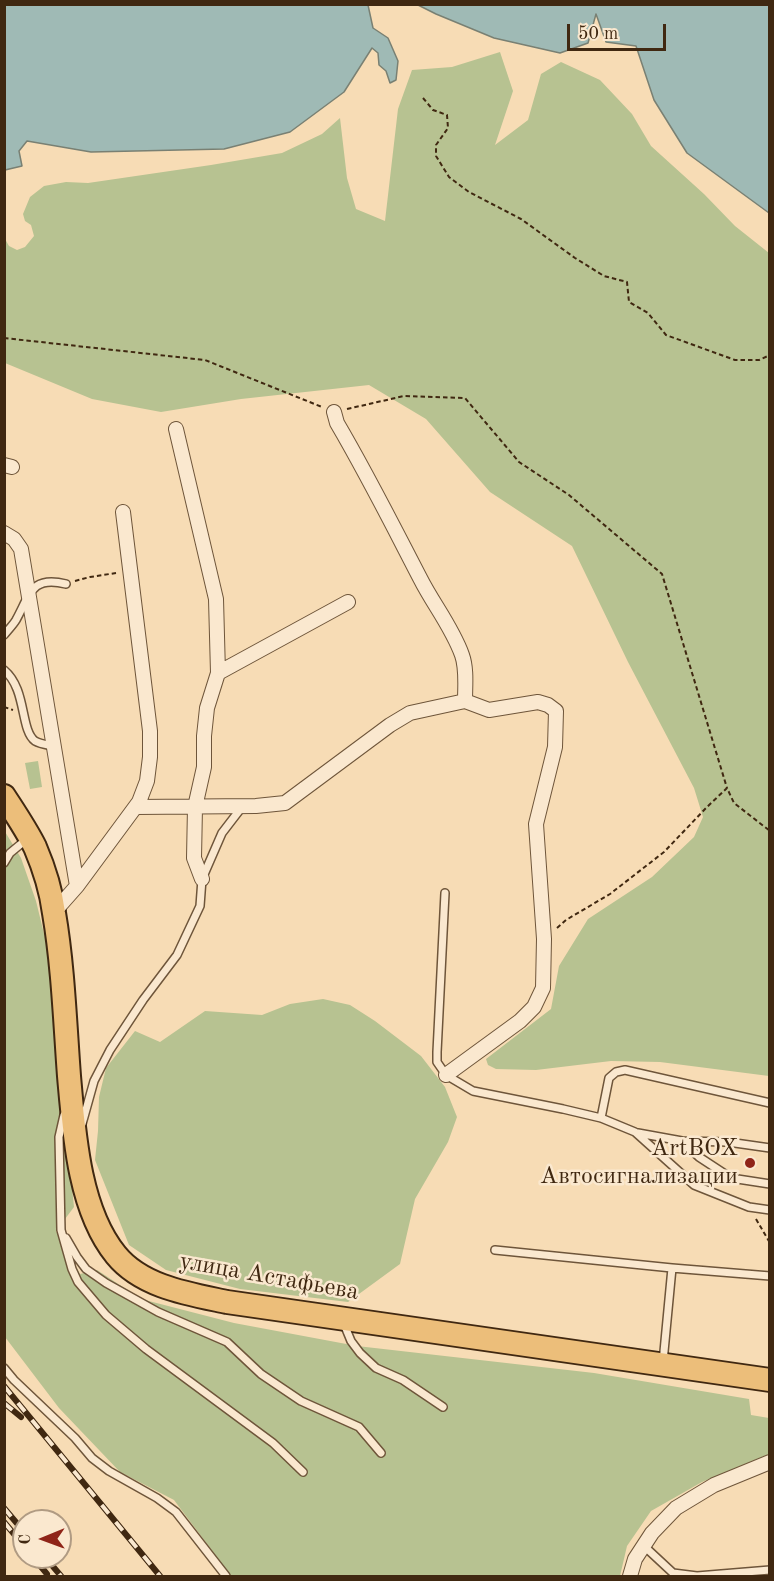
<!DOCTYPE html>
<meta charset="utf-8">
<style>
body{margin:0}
#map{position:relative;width:774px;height:1581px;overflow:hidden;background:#f7dcb5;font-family:"Old Standard TT",serif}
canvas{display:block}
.frame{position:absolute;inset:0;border:6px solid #402811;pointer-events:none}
.north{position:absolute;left:12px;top:1509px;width:60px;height:60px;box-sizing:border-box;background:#fae8cf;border:2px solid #b09b83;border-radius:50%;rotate:269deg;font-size:16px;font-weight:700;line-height:24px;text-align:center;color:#402811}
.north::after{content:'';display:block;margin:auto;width:21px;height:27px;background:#8f2418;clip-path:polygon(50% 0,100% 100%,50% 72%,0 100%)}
.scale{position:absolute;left:567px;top:24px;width:99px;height:27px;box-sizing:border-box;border:3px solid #402811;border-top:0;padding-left:8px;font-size:18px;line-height:21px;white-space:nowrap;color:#402811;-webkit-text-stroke:4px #fae8cf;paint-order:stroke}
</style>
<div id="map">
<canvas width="774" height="1581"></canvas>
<div class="frame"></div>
<div class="north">С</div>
<div class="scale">50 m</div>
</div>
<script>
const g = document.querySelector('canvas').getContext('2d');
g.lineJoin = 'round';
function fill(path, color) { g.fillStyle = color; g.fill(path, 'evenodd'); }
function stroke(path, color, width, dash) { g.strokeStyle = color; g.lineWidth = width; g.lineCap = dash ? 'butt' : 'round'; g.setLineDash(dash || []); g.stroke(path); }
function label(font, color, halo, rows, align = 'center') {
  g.font = font + ' "Old Standard TT",serif'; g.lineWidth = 5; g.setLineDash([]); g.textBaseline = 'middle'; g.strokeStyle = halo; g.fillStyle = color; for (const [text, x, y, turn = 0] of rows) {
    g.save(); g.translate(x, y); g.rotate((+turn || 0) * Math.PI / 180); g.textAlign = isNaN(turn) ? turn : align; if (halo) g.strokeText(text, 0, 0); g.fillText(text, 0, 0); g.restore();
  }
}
const green = new Path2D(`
 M500,52L513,91L495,145L528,120L541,74L561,62L600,80L632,114L651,146L704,194L735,226L769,253V1076L660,1062L611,1061L536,1070L496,1069L488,1065L486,1059L551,1009L559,966L588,919L652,877L694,837L703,817L694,788L628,662L572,546L490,492L426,419L369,385L241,399L161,412L92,399L5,363V239L9,246L17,250L25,247L34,236L31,225L25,221L23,214L30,197L44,186L66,182L88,183L211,165L282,153L322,134L340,118L347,178L356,209L385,221L398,109L412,70L452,67Z
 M38,761L42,787L30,789L25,763Z
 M4,830L21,858L36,901L47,946L74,1207L56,1231L80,1274L97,1270L141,1299L234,1323L357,1346L594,1373L749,1399L751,1415L769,1418V1454L702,1482L651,1511L627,1546L620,1576H231L174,1500L120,1472L59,1408L5,1337Z
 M323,999L350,1005L375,1021L421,1056L445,1087L457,1117L448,1142L415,1199L400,1264L348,1302L240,1289L166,1270L129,1245L95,1160L98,1131L99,1097L106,1068L135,1031L160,1042L205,1011L262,1015L290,1004Z`);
const water = new Path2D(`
 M4,5H368L373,28L388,38L398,61L396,80L390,83L386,71L379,65L378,53L372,48L344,92L290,132L224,149L91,152L27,141L19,151L22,166L5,170Z
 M418,5H769V213L687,153L654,100L636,46L606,42L596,14L588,43L560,53L494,38L436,14Z`);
const path = new Path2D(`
 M423,98L433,110L447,115L448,128L436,145V156L449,177L469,192L521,219L575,258L604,276L627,282L629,302L648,313L666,335L735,360H759L770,355
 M4,338L205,360L322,407
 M347,409L404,396L465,398L519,462L569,495L662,574L727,788
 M75,581L90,577L116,573
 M4,707L13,710
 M557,928L566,920L610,894L664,852L707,807L727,788L734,803L770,831
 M756,1219L770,1243`);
const lane = new Path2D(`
 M4,635C8,630 13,625 16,620C30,595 31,575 66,584
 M4,670C27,689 20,730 35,741C40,744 48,745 53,746
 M4,863L10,853L27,839
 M445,893L437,1052V1062L446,1075L473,1091L563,1109L601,1118L635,1132L694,1185L749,1207L770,1210
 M64,1115L59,1137L61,1230L72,1269L78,1282L106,1315L146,1349L273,1443L303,1472
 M601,1118L609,1078L616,1072L625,1070L770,1103
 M82,1124L94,1081L110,1050L143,1000L177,955L200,906L202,879L222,833L242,807
 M638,1133L682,1141L728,1142L770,1148
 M682,1141L699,1157L731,1178L770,1184
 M66,1238L77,1257L86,1269L106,1283L158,1312L227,1342L261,1374L301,1401L359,1427L381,1453
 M495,1250L672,1268L770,1276
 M344,1324L351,1341L360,1353L376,1368L403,1380L443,1407
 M663,1362L672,1268
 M4,1368L14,1380L75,1438L92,1458L109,1471L157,1498L176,1512L226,1576
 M644,1546L673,1573L697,1576L770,1570`);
const street = new Path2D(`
 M334,412L337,423C367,474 393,526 420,578C433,604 452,627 462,655C467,669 465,686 465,701
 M176,429L216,599L218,673L207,708L204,736V767L195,807L194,858L202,879
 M4,465L12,467
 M4,533L14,539L21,549L77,886
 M218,673L348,602
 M136,807L256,806L285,803L390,725L410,713L465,701L489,710L538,702L548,705L556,711L555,747L536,824L544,939L543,988L534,1007L520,1021L446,1075
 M54,912L77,886L139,802L147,781L150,757V731L123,512
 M630,1576L635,1559L652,1533L676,1508L714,1485L770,1462`);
const primary = new Path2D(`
 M4,796C15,813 26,829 35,847C44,868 51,890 54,913C63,966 65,1022 69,1076C74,1133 79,1210 116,1255C142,1287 189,1294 227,1302L770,1380`);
const rail = new Path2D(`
 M4,1386L160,1576
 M4,1403L21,1417
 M4,1508L20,1527
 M4,1522L24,1546
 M33,1557L47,1574
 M45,1557L61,1576`);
const markers = [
 [750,1163,6,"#8f2418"]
];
const poiNames = [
 ["ArtBOX",738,1149],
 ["Автосигнализации",738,1177]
];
const streetNames = [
 ["улица Астафьева",269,1277,10]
];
fill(green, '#b7c291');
fill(water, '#9fbab5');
stroke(water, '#798073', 1.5);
stroke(lane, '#6e553a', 10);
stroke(street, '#6e553a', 16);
stroke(primary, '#402811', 26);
stroke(path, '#402811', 2, [4.5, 3]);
stroke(lane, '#fae8cf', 7);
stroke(street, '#fae8cf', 14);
stroke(primary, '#ecbe7a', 22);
stroke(rail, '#402811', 6);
stroke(rail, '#fae8cf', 4, [11]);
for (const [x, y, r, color] of markers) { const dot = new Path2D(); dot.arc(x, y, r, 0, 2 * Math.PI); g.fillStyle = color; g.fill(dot); stroke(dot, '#fae8cf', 2); }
label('24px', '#402811', '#fae8cf', poiNames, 'right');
label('24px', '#402811', '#fae8cf', streetNames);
</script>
